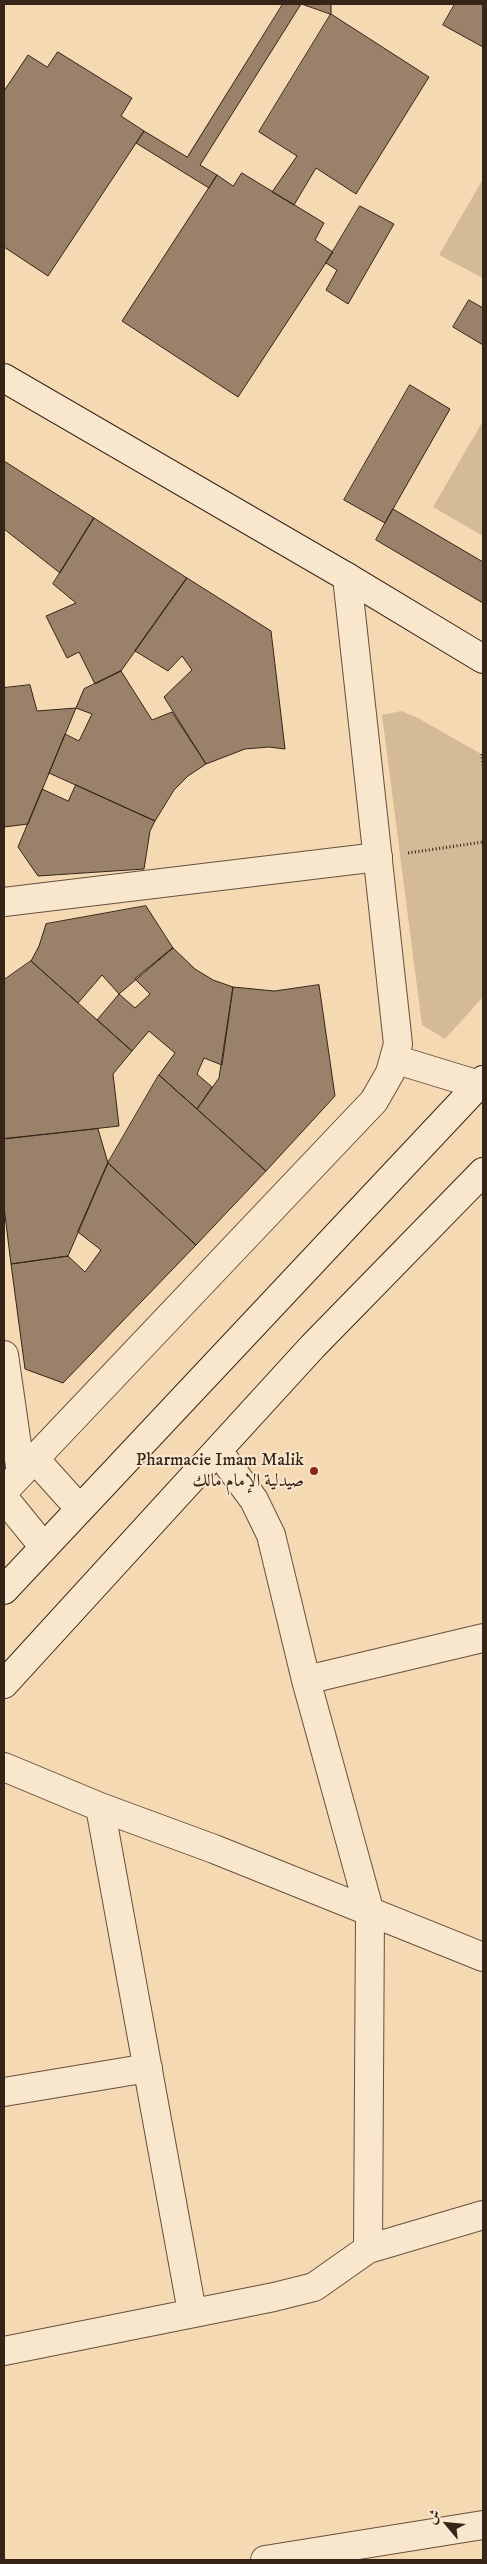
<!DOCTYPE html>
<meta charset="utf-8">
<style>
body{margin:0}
#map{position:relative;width:487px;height:2564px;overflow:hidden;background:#f5d9b2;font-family:"IM FELL DW Pica",Amiri,serif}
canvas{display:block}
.frame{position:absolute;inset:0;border:5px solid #362419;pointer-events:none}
.north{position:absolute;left:422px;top:2499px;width:50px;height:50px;-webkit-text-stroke:4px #f8e6cd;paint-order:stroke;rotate:298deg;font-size:14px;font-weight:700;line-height:20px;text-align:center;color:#362419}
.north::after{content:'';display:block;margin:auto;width:18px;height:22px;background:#362419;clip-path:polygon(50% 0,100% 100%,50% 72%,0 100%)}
</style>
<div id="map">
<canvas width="487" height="2564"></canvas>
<div class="frame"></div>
<div class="north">ش</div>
</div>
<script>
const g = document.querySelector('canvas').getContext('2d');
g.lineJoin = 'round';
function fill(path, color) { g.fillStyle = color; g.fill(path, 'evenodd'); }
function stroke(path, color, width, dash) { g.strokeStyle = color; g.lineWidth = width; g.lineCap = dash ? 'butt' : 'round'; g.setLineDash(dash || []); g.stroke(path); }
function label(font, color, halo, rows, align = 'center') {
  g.font = font + ' "IM FELL DW Pica",Amiri,serif'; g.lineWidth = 4; g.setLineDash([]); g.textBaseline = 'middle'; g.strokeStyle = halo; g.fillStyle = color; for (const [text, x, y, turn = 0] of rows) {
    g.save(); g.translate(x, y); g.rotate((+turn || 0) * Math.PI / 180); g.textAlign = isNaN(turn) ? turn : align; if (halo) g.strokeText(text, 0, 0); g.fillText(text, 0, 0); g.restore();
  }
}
const green = new Path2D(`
 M483,179V278L439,255Z
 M483,421V536L433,507Z
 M401,711L418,718L483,755V997L445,1039L422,1025L382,715Z`);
const building = new Path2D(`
 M283,4H301L200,165L217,175L209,188L136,143L144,131L187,157Z
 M302,4H331V14Z
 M455,4H483V47L443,25Z
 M331,14L429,77L356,194L316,168L294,205L272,192L297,156L259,132Z
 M58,52L132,98L121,116L144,131L48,276L4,247V91L28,55L47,67Z
 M242,173L324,223L315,240L333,252L238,397L122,321L217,175L233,186Z
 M360,206L394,224L348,304L326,290L337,270L326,263Z
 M469,300L483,308V345L453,327Z
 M410,385L450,409L385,523L344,500Z
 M4,461L94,518L60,573L4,529Z
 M393,509L483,562V603L376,540Z
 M94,518L187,578L121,671L95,684L79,652L67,658L46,616L76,603L53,584Z
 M187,578L271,631L285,749L269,747L245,749L206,764L164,697L192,670L182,656L168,671L135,651Z
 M121,671L152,720L172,712L206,764L188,776L174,790L155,821L49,773L65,734L79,741L92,714L76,708L84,689Z
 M30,685L37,711L76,708L28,824L4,827V688Z
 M76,785L155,821L150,831L144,869L38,876L18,847L42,789L68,801Z
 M146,906L173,948L119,994L102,975L78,1003L31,961L39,946L46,924Z
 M173,948L195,969L213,980L233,987L222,1065L204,1058L197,1074L212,1087L197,1109L159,1075L175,1053L149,1031L132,1051L97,1020L119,994L135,1008L150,994L135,979Z
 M31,961L132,1051L113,1074L119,1126L4,1139V980Z
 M319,985L335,1096L266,1171L197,1109L219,1078L233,987L274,991Z
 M159,1075L266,1171L196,1245L108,1163Z
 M98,1129L108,1163L68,1256L11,1264L4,1207V1139Z
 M108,1163L196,1245L63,1383L25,1369L11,1264L68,1256L85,1272L101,1250L78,1232Z`);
const path = new Path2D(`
 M482,754L483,765
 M408,853L483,842`);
const pedestrian = new Path2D(`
 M4,902L378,857`);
const minor = new Path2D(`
 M394,1059L479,1085
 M4,1355L21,1473
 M218,1451L254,1500L271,1535L306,1680L370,1913L368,2249
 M34,1458L79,1508
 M4,1491L374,1101L390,1073L398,1044L347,577
 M4,1498L43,1546
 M306,1680L483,1638
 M4,1767L100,1807L214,1849L483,1957
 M100,1807L192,2312
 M4,2092L148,2068
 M4,2351L274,2297L314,2287L368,2249L483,2215
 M265,2560L483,2525`);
const secondary = new Path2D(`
 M4,378L347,577L483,659
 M4,1590L483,1080
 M4,1684L313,1346L483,1172`);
const markers = [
 [314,1471,5,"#8f2418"]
];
const poiNames = [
 ["Pharmacie Imam Malik",304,1461],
 ["صيدلية الإمام مالك",304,1482]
];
fill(green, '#d5ba98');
fill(building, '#998269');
stroke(building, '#362419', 1);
stroke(pedestrian, '#66513f', 30);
stroke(minor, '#66513f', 30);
stroke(secondary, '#362419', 30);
stroke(path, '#362419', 3, [1, 2.5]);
stroke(pedestrian, '#f8e6cd', 28);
stroke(minor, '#f8e6cd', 28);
stroke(secondary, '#f8e6cd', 28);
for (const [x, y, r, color] of markers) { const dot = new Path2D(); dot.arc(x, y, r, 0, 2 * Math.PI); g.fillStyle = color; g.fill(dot); stroke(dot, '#f8e6cd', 2); }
label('18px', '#362419', '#f8e6cd', poiNames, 'right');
</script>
